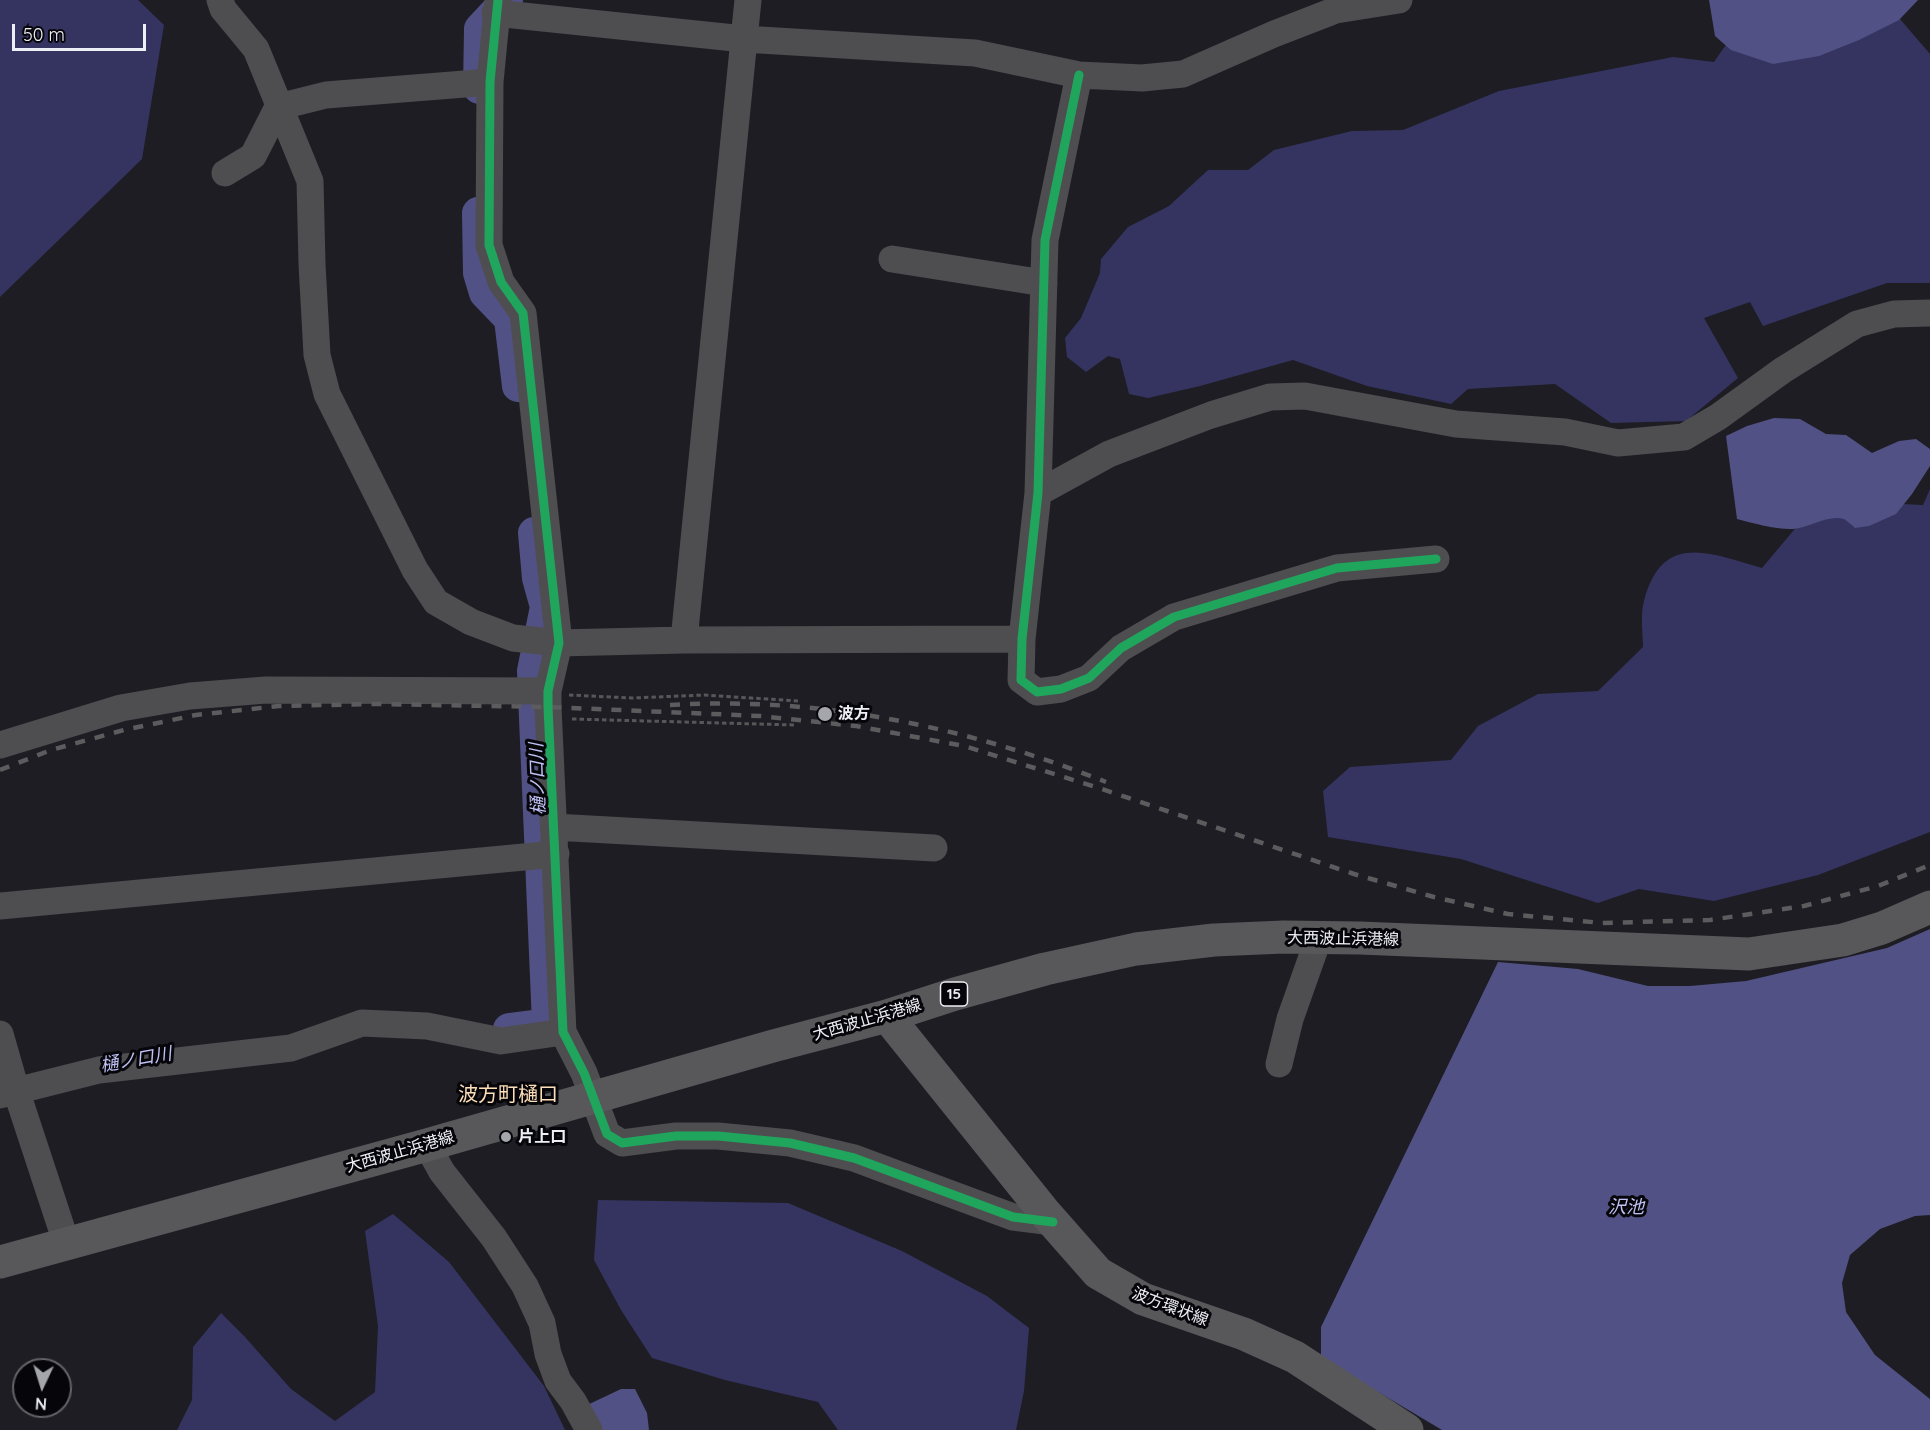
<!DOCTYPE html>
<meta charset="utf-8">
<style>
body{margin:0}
#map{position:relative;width:1930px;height:1430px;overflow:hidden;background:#1d1d23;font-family:Quicksand,sans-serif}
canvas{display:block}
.north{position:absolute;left:12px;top:1358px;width:60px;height:60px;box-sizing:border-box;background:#06060a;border:2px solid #636368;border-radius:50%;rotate:184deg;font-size:16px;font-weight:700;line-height:24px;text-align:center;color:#eeeef6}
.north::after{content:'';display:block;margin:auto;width:21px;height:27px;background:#a5a5ac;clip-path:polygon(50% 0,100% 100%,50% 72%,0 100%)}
.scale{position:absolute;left:12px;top:24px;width:134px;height:27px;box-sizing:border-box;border:3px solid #eeeef6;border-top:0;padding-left:8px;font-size:18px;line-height:21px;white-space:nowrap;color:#eeeef6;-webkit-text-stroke:4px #06060a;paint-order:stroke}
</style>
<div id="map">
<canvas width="1930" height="1430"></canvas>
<div class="north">N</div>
<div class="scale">50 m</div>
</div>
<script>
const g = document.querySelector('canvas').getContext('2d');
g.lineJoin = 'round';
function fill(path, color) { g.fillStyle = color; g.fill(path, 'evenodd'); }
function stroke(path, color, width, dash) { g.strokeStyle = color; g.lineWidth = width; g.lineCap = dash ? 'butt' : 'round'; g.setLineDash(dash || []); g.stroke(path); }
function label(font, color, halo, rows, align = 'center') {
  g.font = font + ' Quicksand,"Noto Sans JP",sans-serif'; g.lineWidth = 6; g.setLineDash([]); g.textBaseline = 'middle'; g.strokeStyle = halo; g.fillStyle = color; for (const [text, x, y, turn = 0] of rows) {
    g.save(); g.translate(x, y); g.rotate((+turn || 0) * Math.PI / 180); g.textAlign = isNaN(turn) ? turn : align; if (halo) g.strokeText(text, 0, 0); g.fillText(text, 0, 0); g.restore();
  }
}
const green = new Path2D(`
 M0,0H138L164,25L142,159L0,297Z
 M1888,5L1930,54V283H1887L1763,326L1750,302L1704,318L1738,378L1686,421L1611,423L1555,384L1468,389L1451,404L1367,386L1293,360L1200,386L1148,398L1129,394L1120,359L1108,356L1086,372L1067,357L1065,338L1081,318L1100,273L1101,259L1128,227L1169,206L1208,170H1248L1274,150L1352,131L1403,130L1499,91L1673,57L1714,62L1732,36Z
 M1930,489V832L1818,875L1714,901L1639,889L1598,903L1461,859L1328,837L1323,791L1350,767L1451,760L1478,726L1538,694L1598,691L1643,647C1643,633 1640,615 1644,601C1662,531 1710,553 1762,568L1819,500L1923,505Z
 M598,1200L788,1203L902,1251L987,1296L1029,1328L1024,1391L1016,1430H838L818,1402L725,1380L652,1358L621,1310L594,1260Z
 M393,1214L449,1262L544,1386L565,1430H177L192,1400L193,1347L221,1313L245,1337L291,1389L335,1421L375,1392L378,1326L365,1231Z`);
const water = new Path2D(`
 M1709,0H1918L1899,20L1859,40L1819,56L1773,64L1731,50L1715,36Z
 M1774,418L1800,419L1826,434L1846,435L1872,453L1899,441L1916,439L1930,449V466L1912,494L1896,514L1869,526L1855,528C1852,525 1847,521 1844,519C1829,514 1808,528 1793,529C1778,530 1752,523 1737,519L1726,436L1747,426Z
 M1930,929V1215L1915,1216L1880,1229L1850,1255L1842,1283L1846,1312L1875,1355L1930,1399V1430H1442L1321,1358V1327L1498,962L1578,969L1648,986H1690L1746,981L1887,948Z
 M621,1389H635L647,1413L649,1430H592L583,1407Z`);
const river = new Path2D(`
 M479,88L480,29L507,0
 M478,213L479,273L485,293L510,319L518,386
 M509,1029L548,1024L533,671L546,607L538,578L534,533`);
const path = new Path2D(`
 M569,695L632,698L704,695L798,701
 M572,719L795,725`);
const minor = new Path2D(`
 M220,0L223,9L256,49L310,181L312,264L317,355L327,394L415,570L436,602L471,622L513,638L559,643L684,640L1022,639
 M498,0L490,82L489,245L501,282L523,313L559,643L548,691V707L563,1032L584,1073L607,1134L622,1143L676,1136H718L790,1143L854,1158L1013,1217L1053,1222
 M748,0L744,39L975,53L1079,75L1142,78L1183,74L1274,34L1336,10L1399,0
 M495,13L744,39L684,640
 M1079,75L1045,240L1038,493L1022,639L1021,680L1037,692L1061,689L1089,678L1121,648L1174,617L1337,568L1436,559
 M225,173L253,156L278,107L326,95L490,82
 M892,259L1044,283
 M1038,493L1109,454L1211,415L1270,397L1305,396L1456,424L1565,432L1618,443L1684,437L1718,417L1783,370L1857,324L1894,314L1930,313
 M0,745L121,708L190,696L266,690L548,691
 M554,827L934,848
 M0,906L556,854
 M0,1034L16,1090L67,1245
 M1279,1064L1290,1019L1319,937
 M0,1095L99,1070L291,1048L362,1023L427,1026L501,1041L563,1032
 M427,1145L442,1172L494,1238L525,1286L542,1323L548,1354L558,1381L573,1401L589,1430`);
const major = new Path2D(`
 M887,1016L1046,1214L1098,1273L1143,1299L1244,1334L1295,1357L1407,1430
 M0,1262L427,1145L773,1046L887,1016L955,994L1045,969L1136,949L1214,940L1284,937L1360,938L1749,954L1843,940L1882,928L1930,907`);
const rail = new Path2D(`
 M670,705C820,696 967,727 1106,782
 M0,770L51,750L124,730L196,715L279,706L376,704L548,707L760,716L856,726L964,746L1099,788L1354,874L1434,897L1508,914L1602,923L1710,920L1804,906L1878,886L1930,865`);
const cycleway = new Path2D(`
 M498,0L490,82L489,245L501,282L523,313L559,643L548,691V707L563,1032L584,1073L607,1134L622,1143L676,1136H718L790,1143L854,1158L1013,1217L1053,1222
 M1079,75L1045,240L1038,493L1022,639L1021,680L1037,692L1061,689L1089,678L1121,648L1174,617L1337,568L1436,559`);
const markers = [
 [825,714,8,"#a5a5ac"],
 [506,1137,6,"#a5a5ac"]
];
const shields = [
 [954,994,27]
];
const shieldNames = [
 ["15",954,994]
];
const poiNames = [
 ["波方",838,714],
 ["片上口",518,1137]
];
const streetNames = [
 ["大西波止浜港線",1343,939,1],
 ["大西波止浜港線",867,1020,-16],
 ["大西波止浜港線",400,1152,-16],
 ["波方環状線",1170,1307,21]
];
const waterNames = [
 ["樋ノ口川",538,779,-92],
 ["樋ノ口川",136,1060,-10],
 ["沢池",1626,1208]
];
const quarterNames = [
 ["波方町樋口",508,1095]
];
fill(green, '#353460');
fill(water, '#515185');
stroke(river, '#515185', 32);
stroke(path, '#57575a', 3, [4.5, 3]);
stroke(minor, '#4e4e51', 27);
stroke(major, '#58585b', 33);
stroke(rail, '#5c5c5f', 4.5, [10, 10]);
stroke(cycleway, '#20a55d', 9);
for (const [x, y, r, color] of markers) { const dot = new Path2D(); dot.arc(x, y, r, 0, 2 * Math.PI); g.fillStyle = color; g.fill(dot); stroke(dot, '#06060a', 2); }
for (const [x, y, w] of shields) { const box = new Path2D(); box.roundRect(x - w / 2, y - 12, w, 24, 4.5); g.fillStyle = '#06060a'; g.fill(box); stroke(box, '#eeeef6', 1.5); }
label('bold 15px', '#eeeef6', null, shieldNames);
label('bold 16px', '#eeeef6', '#06060a', poiNames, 'left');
label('16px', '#eeeef6', '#06060a', streetNames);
label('italic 18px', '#c0c2f5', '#06060a', waterNames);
label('20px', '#fcdeb8', '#06060a', quarterNames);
</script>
